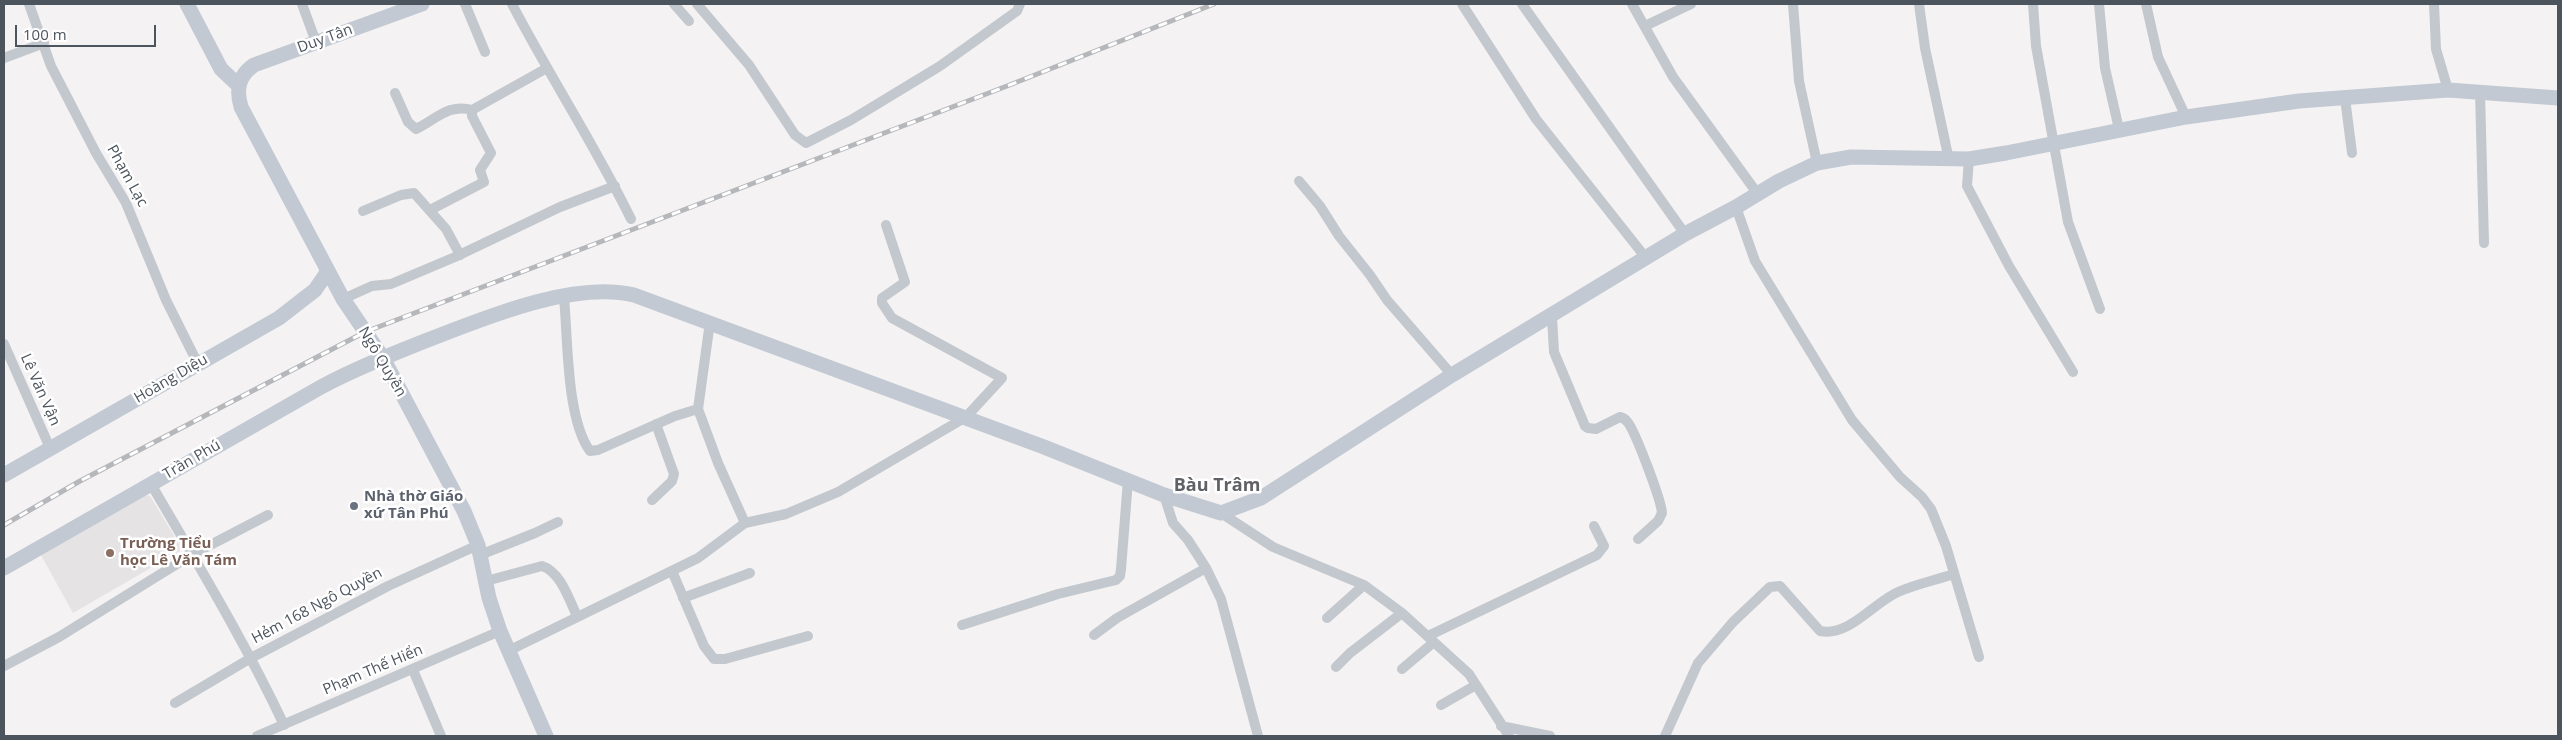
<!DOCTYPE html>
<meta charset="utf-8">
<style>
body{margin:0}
#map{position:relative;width:2562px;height:740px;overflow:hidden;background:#f4f2f2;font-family:"Open Sans",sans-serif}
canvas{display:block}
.frame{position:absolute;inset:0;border:5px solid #4c545d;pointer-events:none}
.scale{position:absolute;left:15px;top:25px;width:141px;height:22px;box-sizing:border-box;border:2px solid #4c545d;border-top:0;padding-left:6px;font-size:15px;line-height:18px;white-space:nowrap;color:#4c545d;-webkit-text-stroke:4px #fff;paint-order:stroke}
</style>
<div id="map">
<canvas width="2562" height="740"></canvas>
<div class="frame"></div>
<div class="scale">100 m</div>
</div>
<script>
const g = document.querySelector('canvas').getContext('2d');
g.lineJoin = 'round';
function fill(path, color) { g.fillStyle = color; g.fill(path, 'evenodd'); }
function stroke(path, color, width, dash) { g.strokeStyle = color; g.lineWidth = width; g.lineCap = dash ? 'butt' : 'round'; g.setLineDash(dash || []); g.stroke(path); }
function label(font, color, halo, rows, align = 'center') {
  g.font = font + ' "Open Sans",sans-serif'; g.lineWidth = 5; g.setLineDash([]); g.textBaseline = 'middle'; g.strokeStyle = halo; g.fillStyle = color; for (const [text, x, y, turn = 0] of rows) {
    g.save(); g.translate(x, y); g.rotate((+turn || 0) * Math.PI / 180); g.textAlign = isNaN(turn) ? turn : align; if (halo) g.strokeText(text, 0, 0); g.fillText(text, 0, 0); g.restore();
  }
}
const education = new Path2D(`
 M146,495L150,496L179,544L180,551L73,613L41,555Z`);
const street = new Path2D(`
 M29,4L51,66L96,153L126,203L166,300L198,364
 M302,4L316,42
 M465,4L485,52
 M512,4C550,77 595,145 631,219
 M674,4L689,21
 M697,4L749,65L795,135L806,143L851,120L940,66L1017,11L1020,4
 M1462,4L1536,119L1646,258
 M1522,4L1685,234
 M1632,4L1673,77L1757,193
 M1793,4L1799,81L1817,163
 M1919,4L1925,48L1949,160
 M2033,4L2036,46L2068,222L2100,309
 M2099,4L2105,68L2119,129
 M2146,4L2158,57L2186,117
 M2434,4L2436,49L2448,90
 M1645,26L1691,4
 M4,58L44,43
 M2480,92L2484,243
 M395,93L408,122L416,129C435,120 449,103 472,110
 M2345,98L2352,153
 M1969,159L1967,186L2009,266L2073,372
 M1299,181L1320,206L1339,236L1370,275L1387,300L1452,375
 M1736,207L1755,261L1852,420L1900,477L1922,497L1931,509L1946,546L1979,657
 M430,210L484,182L480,170L491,153L472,116V110L547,68
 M363,211L401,195L414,193L446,229L460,255
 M564,297C568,338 566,418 590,451L598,450L675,416L698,409
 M343,299L372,286L391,284L455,257L560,207L615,186
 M1552,317L1554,352L1585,426L1588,428L1596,429L1620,417C1625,418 1626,420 1629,424C1637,437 1661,499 1662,513L1658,521L1638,539
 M710,322L698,409L718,463L745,523
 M4,344L50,448
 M151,484C197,563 245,642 284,725
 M1164,495L1173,523L1188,540L1206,568L1221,599L1258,736
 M652,500L672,481L674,474L656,424
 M1221,513L1273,547L1364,585L1402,613L1469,674L1509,736
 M480,555L535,533L558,522
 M672,571L704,646L714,659H725L808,636
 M486,581L542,566C561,572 569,600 577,616
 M683,598L750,573
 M1327,618L1364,585
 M962,625L1058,594L1116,580L1120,576L1121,569L1128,480
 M1094,635L1117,618L1206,568
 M1428,636L1597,555L1604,546L1594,526
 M508,651L698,558L745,523L786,514L838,492L966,417L1002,378L892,318L882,303V298L905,282L886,225
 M4,666L59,637L193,554L268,515
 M1336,667L1350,653L1402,613
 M1402,669L1434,642
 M413,670L441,736
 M175,703L251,658L388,586L478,545
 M1441,705L1476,685
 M1501,726L1550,736
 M257,736L500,631
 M1665,736L1698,663L1733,622L1770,587L1780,586L1820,631C1849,637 1873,603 1898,592C1916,584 1936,580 1954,574`);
const secondary = new Path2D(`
 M187,4L221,69L238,85
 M422,4L254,65C238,76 236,90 241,107L343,299L383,358L464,511L478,545L489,598L500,631L546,736
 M4,475L279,318L315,290L328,271
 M4,568L321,387C354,369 390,355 425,341C482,319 573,280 634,295L1044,447L1164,495L1221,513L1261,498L1452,375L1685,234L1736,207L1779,181L1817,163L1851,157L1969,159L2006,153L2186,117L2299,101L2448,90L2558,98`);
const rail = new Path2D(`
 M4,525L80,481L365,332L1007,86L1214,4`);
const markers = [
 [354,506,5,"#6b7280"],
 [110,553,5,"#8d6e63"]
];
const streetNames = [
 ["Duy Tân",325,39,-20],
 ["Phạm Lạc",127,176,61],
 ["Ngô Quyền",382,362,59],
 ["Hoàng Diệu",171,379,-30],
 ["Lê Văn Vận",40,390,66],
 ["Trần Phú",192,460,-30],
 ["Hẻm 168 Ngô Quyền",317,606,-28],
 ["Phạm Thế Hiển",373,670,-23]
];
const worshipNames = [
 ["Nhà thờ Giáo",364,497],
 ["xứ Tân Phú",364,514]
];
const educationNames = [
 ["Trường Tiểu",120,544],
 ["học Lê Văn Tám",120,561]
];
const quarterNames = [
 ["Bàu Trâm",1217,486]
];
fill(education, '#e5e3e3');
stroke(street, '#c2c8ce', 10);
stroke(secondary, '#c2c9d3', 15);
stroke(rail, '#b5b7bb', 5);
stroke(rail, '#fff', 3, [9]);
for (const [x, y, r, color] of markers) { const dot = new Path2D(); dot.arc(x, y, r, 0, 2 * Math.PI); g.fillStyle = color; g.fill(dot); stroke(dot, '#fff', 2); }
label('15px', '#4c545d', '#fff', streetNames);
label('bold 15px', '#5b616d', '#fff', worshipNames, 'left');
label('bold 15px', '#785e54', '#fff', educationNames, 'left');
label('bold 18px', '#5f6166', '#fff', quarterNames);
</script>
